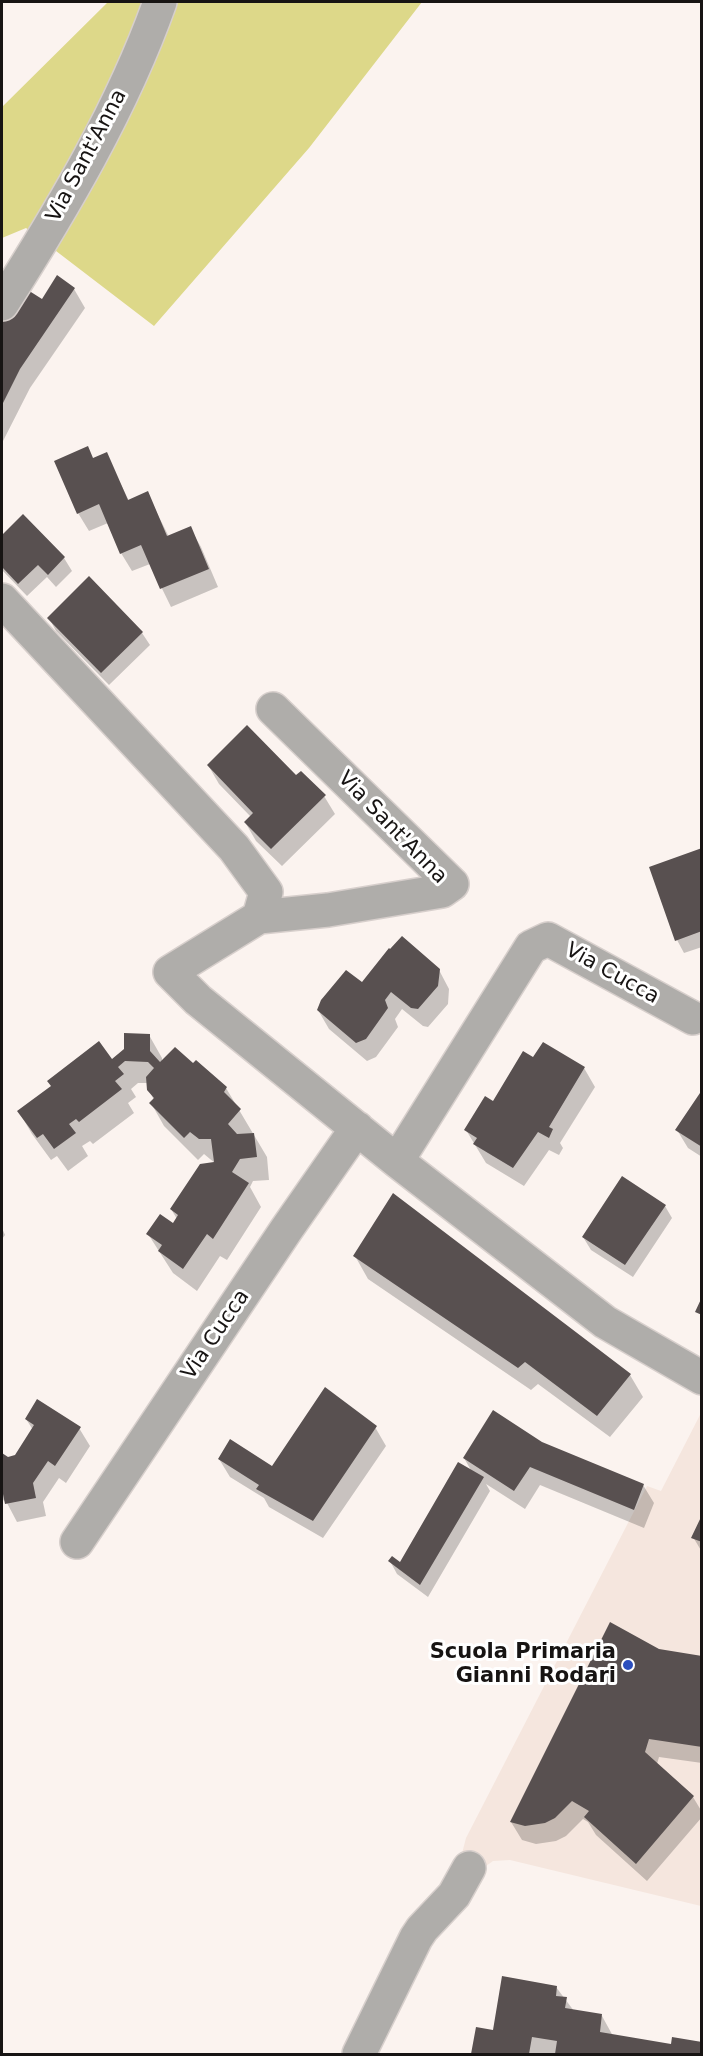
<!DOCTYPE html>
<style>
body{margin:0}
#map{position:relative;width:703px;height:2056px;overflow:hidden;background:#fbf3ef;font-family:"DejaVu Sans",sans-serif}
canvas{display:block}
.frame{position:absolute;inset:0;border:3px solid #171413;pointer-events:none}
</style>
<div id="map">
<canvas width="703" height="2056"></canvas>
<div class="frame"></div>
</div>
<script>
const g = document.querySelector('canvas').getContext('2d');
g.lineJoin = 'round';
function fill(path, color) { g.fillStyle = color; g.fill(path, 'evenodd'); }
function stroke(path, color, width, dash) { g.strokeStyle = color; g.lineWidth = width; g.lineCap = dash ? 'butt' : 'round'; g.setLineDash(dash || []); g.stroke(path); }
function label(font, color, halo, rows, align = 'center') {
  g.font = font + ' "DejaVu Sans",sans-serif'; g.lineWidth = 6; g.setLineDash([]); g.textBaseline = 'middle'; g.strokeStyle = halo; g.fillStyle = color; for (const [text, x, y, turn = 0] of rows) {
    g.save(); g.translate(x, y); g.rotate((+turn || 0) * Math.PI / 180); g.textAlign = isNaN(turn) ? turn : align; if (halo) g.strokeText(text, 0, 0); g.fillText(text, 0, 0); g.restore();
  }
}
const built = new Path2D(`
 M701,1413V1906L510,1860L493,1861L479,1871L459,1865L466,1838L647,1486L661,1491Z`);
const green = new Path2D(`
 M108,2H422L309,148L154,326L26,228L2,238V107Z`);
const shadow = new Path2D(`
 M58,277L74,289L85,308L30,388L2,443V320L42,301Z
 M106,454L129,501L147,493L169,537L190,528L201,547L218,587L171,607L150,564L132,571L121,553L108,523L89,531L78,513L94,460Z
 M23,516L64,558L72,571L56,587L47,577L27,596L2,570V537Z
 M49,618L142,633L150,645L109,685L56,631Z
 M208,765L296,778L324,796L335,814L282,866L256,841L245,822L251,817L219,784Z
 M702,850V947L684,953L677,940Z
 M439,970L449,989L448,1004L428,1027L423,1026L402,1009L395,1019L398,1027L376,1057L367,1061L329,1029L318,1010L363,984Z
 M149,1035L162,1058V1062L194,1065L226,1088L267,1157L269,1180L253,1181L250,1187L261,1207L227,1260L220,1256L197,1291L173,1273L148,1234L173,1225L177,1219L171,1209L216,1164L204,1154L198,1160L164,1126L151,1103L154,1100L149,1090L148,1083H138L131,1089L136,1097L128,1103L134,1113L93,1144L90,1141L82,1146L88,1156L68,1171L57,1156L51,1160L32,1134L19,1112L111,1061Z
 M534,1060L584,1068L595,1087L560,1143L563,1148L559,1155L549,1150L524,1186L486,1163L466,1130Z
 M702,1093V1157L688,1148L677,1130Z
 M665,1206L672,1218L633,1277L591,1250L583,1237Z
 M2,1228L5,1235L2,1239Z
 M355,1256L630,1375L643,1397L610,1437L538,1384L531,1390L368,1279Z
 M26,1419L79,1428L90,1446L66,1483L59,1478L43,1502L46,1516L17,1522L7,1503L2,1499V1455L7,1459L16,1457L33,1430Z
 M375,1427L386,1446L323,1538L269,1507L264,1498L230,1477L219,1459L272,1468Z
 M541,1443L643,1485L654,1503L644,1528L540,1485L525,1509L486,1484L490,1491L428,1597L397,1574L390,1561L401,1564L472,1472L464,1458Z
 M702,1519V1552L693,1537Z
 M659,1650L702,1657V1763L659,1757L657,1764L693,1797L702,1812V1817L647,1881L596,1835L588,1822L583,1819L566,1836L556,1841L536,1844L522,1840L511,1822Z
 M556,1987L574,2011L602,2016L613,2036L672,2046L702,2043V2054H473L477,2029L495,2031Z`);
const building = new Path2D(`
 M57,275L75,288L20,369L2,405V317L23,287L42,299Z
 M88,446L93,458L107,452L128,500L148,491L167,536L191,526L209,569L160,589L141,545L120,554L99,504L77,514L54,461Z
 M23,514L65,557L48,575L38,565L18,584L2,567V535Z
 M89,576L143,632L101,673L47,618Z
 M247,725L296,775L301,771L326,795L271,849L244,822L253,813L207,765Z
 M702,848V931L675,941L649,867Z
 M402,936L440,969L438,986L418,1009L411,1008L391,992L385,1000L388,1008L366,1039L356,1043L317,1010L321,1000L346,970L362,982L389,948L390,949Z
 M124,1033L150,1034V1051L160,1062L175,1047L193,1063L196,1060L227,1087L224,1092L241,1109L228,1124L237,1134L254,1133L257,1157L240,1159L232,1172L249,1183L213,1239L207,1234L183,1269L158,1251L162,1245L146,1234L160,1214L173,1223L178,1215L170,1209L200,1164L214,1162L211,1139H199L190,1132L184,1138L149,1103L154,1098L147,1090L146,1077L154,1068L148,1062L125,1061L118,1067L124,1074L115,1081L122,1089L79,1122L76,1119L69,1124L76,1133L54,1149L43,1134L37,1138L17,1111L51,1086L47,1081L99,1041L112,1059L124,1049Z
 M543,1042L585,1067L549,1127L553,1129L549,1138L538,1132L513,1168L473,1144L477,1138L464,1130L485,1096L493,1101L523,1051L533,1057Z
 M702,1090V1147L675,1130Z
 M622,1176L666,1205L625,1265L582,1237Z
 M393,1193L631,1374L597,1416L525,1362L518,1368L353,1256Z
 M702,1297V1315L695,1312Z
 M325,1387L377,1426L313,1521L256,1489L259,1485L218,1459L230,1439L272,1466Z
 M37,1399L81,1427L55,1466L48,1461L33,1483L36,1498L5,1504L2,1489V1453L8,1457L15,1455L34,1425L25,1419Z
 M493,1410L542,1442L644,1484L634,1510L530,1467L514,1491L463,1458Z
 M458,1462L484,1477L420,1585L388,1561L392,1556L400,1562Z
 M702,1515V1542L691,1538Z
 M610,1622L659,1649L702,1656V1747L649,1739L645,1752L694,1796L636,1864L584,1817L589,1811L572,1801L555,1818L545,1823L525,1826L510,1822Z
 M502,1976L557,1986L556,1996L567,1997L565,2008L602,2014L600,2032L671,2044L672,2037L702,2042V2054H555L557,2041L532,2037L529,2054H471L476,2027L493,2030Z`);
const street = new Path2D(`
 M2,304C63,208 122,109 160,2
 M2,600L234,848L266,892L259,917L170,972L198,1000L397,1161L605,1322L702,1378
 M259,917L328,910L442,891L452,884L273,709
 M397,1161L531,947L548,939L693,1018
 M77,1542L286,1230L357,1128
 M359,2054L416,1938L422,1929L454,1895L469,1868`);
const markers = [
 [628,1665,6,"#2b4ebe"]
];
const streetNames = [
 ["Via Sant'Anna",87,156,-62],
 ["Via Sant'Anna",392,828,46],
 ["Via Cucca",612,974,29],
 ["Via Cucca",216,1335,-56]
];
const poiNames = [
 ["Scuola Primaria",616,1653],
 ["Gianni Rodari",616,1677]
];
fill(built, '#f5e6de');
fill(green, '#ddd889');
fill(shadow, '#0003');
fill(building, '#585050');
stroke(street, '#d7cfcc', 36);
stroke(street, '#afadaa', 33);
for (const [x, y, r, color] of markers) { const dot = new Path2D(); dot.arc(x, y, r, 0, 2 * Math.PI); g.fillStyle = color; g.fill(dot); stroke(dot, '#fff', 2); }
label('21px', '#171413', '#fff', streetNames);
label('bold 21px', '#171413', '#fff', poiNames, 'right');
</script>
